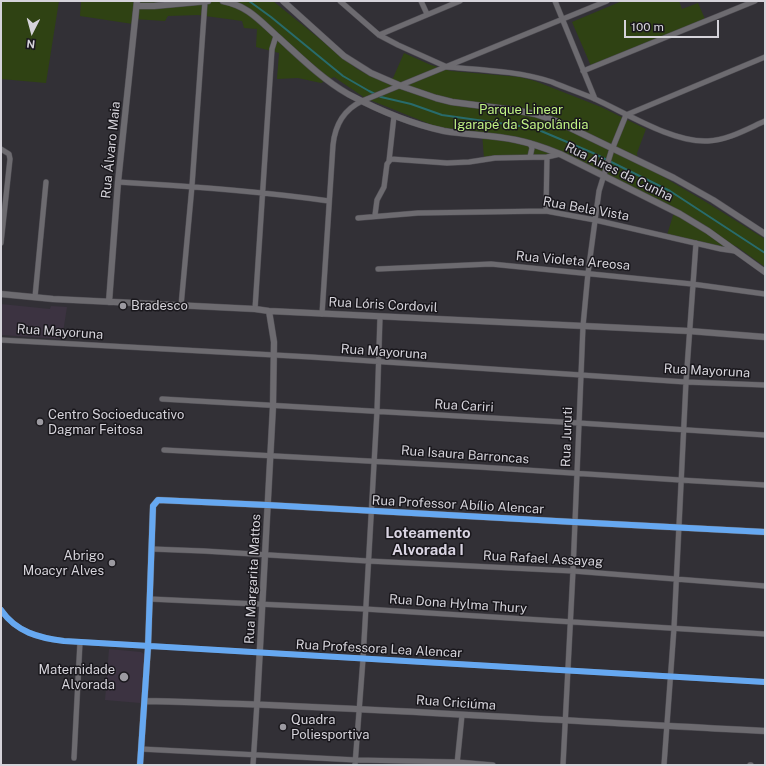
<!DOCTYPE html>
<meta charset="utf-8">
<style>
body{margin:0}
#map{position:relative;width:766px;height:766px;overflow:hidden;background:#323036;font-family:"Public Sans",sans-serif}
canvas{display:block}
.frame{position:absolute;inset:0;border:2px solid #d5d3da;pointer-events:none}
.north{position:absolute;left:12px;top:12px;width:40px;height:40px;-webkit-text-stroke:3px #19171c;paint-order:stroke;rotate:186deg;font-size:11px;font-weight:700;line-height:16px;text-align:center;color:#d5d3da}
.north::after{content:'';display:block;margin:auto;width:14px;height:18px;background:#d5d3da;clip-path:polygon(50% 0,100% 100%,50% 72%,0 100%)}
.scale{position:absolute;left:624px;top:20px;width:95px;height:18px;box-sizing:border-box;border:2px solid #d5d3da;border-top:0;padding-left:5px;font-size:12px;line-height:14px;white-space:nowrap;color:#d5d3da;-webkit-text-stroke:3px #19171c;paint-order:stroke}
</style>
<div id="map">
<canvas width="766" height="766"></canvas>
<div class="frame"></div>
<div class="north">N</div>
<div class="scale">100 m</div>
</div>
<script>
const g = document.querySelector('canvas').getContext('2d');
g.lineJoin = 'round';
function fill(path, color) { g.fillStyle = color; g.fill(path, 'evenodd'); }
function stroke(path, color, width, dash) { g.strokeStyle = color; g.lineWidth = width; g.lineCap = dash ? 'butt' : 'round'; g.setLineDash(dash || []); g.stroke(path); }
function label(font, color, halo, rows, align = 'center') {
  g.font = font + ' "Public Sans",sans-serif'; g.lineWidth = 3; g.setLineDash([]); g.textBaseline = 'middle'; g.strokeStyle = halo; g.fillStyle = color; for (const [text, x, y, turn = 0] of rows) {
    g.save(); g.translate(x, y); g.rotate((+turn || 0) * Math.PI / 180); g.textAlign = isNaN(turn) ? turn : align; if (halo) g.strokeText(text, 0, 0); g.fillText(text, 0, 0); g.restore();
  }
}
const medical = new Path2D(`
 M1,304L50,309L51,306L67,307L62,339L1,335Z
 M109,649L141,652L144,654L140,703L105,700Z`);
const green = new Path2D(`
 M1,1H59L46,83L1,79Z
 M81,1H273L357,69L374,78H393L404,53L431,65L451,71L520,77L535,81L601,107L646,129L637,153L638,162L706,202L765,239V267L736,246L723,248L667,235L675,209L554,149L549,157L484,158L482,133L437,127L365,98L334,77L321,83L298,78L277,79L279,53L256,47L257,29L244,28L242,21L198,15L168,16L165,21L133,19V24L80,16Z
 M622,1H679L682,9L698,3L705,19L591,66L572,22Z`);
const stream = new Path2D(`
 M249,1L271,17L343,76L369,91L381,97L411,104L442,115L534,128L593,153L670,191L765,253`);
const minor = new Path2D(`
 M340,1L379,35L398,45L447,67C482,70 519,71 552,82C566,88 581,93 595,99C626,113 673,143 708,141C728,140 747,129 765,121
 M421,1L427,14
 M555,1L595,99
 M379,35L460,1
 M583,71L755,1
 M626,115L765,57
 M530,143L532,148L530,157
 M1,149L9,154L10,159L1,243
 M389,161L394,116
 M118,182C189,186 259,191 329,201
 M546,211L547,157
 M375,215L377,200L384,187L387,164L391,159L447,163L469,162L495,158L547,157L560,154
 M358,218L418,213L546,211L595,220L721,249L735,251
 M378,269L491,264L692,284L765,294
 M35,297L46,182
 M181,306L192,186L205,1
 M255,309L272,49L276,36
 M322,314L333,145C335,125 343,110 362,101L607,1
 M1,340L311,357L686,382L765,385
 M162,399L579,423L765,435
 M164,450L479,467L680,480L765,485
 M152,549L204,551L368,561L573,571L765,586
 M150,599L365,609L765,634
 M1,610C16,632 39,638 64,641L765,682
 M141,749L356,760L457,762L493,765
 M74,758L80,642
 M457,764L462,715
 M253,765L257,703
 M355,765L363,659L377,411L380,317
 M563,765L573,571L583,326L588,273L599,191L611,152L626,115
 M664,765L674,628L686,382L696,243
 M750,765H751`);
const tertiary = new Path2D(`
 M223,1C248,6 259,20 278,37C300,57 322,79 348,94C378,110 411,124 444,131C468,135 493,135 516,140C531,143 545,148 560,154L680,214L708,231L765,272
 M283,1L344,56L371,73L401,86L436,98L452,102L514,110L535,114L556,121L674,178L713,200L765,234
 M137,6H154L208,1
 M1,294L53,299L255,309L269,311L689,331L765,337
 M109,302L118,182L137,1
 M145,701C352,706 558,721 765,731
 M257,703L273,406L274,342L269,311
 M140,765L148,647L153,506L158,500L267,505L574,522L765,532`);
const cycleway = new Path2D(`
 M1,610C16,632 39,638 64,641L765,682
 M140,765L148,647L153,506L158,500L267,505L574,522L765,532`);
const markers = [
 [123,306,4,"#9c9aa1"],
 [40,422,4,"#9c9aa1"],
 [112,563,4,"#9c9aa1"],
 [124,677,5,"#9c9aa1"],
 [283,727,4,"#9c9aa1"]
];
const parkNames = [
 ["Parque Linear",521,110],
 ["Igarapé da Sapolândia",521,125]
];
const streetNames = [
 ["Rua Álvaro Maia",111,150,-84],
 ["Rua Aires da Cunha",619,172,26],
 ["Rua Bela Vista",586,209,10],
 ["Rua Violeta Areosa",573,261,5],
 ["Rua Lóris Cordovil",383,305,3],
 ["Rua Mayoruna",60,332,4],
 ["Rua Mayoruna",384,352,4],
 ["Rua Mayoruna",707,371,3],
 ["Rua Cariri",464,406,3],
 ["Rua Juruti",567,437,-88],
 ["Rua Isaura Barroncas",465,455,4],
 ["Rua Professor Abílio Alencar",458,505,3],
 ["Rua Rafael Assayag",543,559,3],
 ["Rua Margarita Mattos",253,579,-87],
 ["Rua Dona Hylma Thury",458,604,4],
 ["Rua Professora Lea Alencar",379,649,3],
 ["Rua Criciúma",456,703,4]
];
const poiNames = [
 ["Bradesco",131,306],
 ["Centro Socioeducativo",48,415],
 ["Dagmar Feitosa",48,430],
 ["Abrigo",104,556,"right"],
 ["Moacyr Alves",104,571,"right"],
 ["Maternidade",115,670,"right"],
 ["Alvorada",115,685,"right"],
 ["Quadra",291,720],
 ["Poliesportiva",291,735]
];
const quarterNames = [
 ["Loteamento",428,533],
 ["Alvorada I",428,550]
];
fill(medical, '#3c3341');
fill(green, '#2f4213');
stroke(stream, '#286b6c', 2);
stroke(minor, '#4f4d53', 6);
stroke(tertiary, '#4f4d53', 7);
stroke(minor, '#6d6b70', 5);
stroke(tertiary, '#6d6b70', 6);
stroke(cycleway, '#66a8f1', 6);
for (const [x, y, r, color] of markers) { const dot = new Path2D(); dot.arc(x, y, r, 0, 2 * Math.PI); g.fillStyle = color; g.fill(dot); stroke(dot, '#19171c', 1.5); }
label('13px', '#c0f284', '#19171c', parkNames);
label('13px', '#d5d3da', '#19171c', streetNames);
label('13px', '#d5d3da', '#19171c', poiNames, 'left');
label('bold 15px', '#d9d4e2', '#19171c', quarterNames);
</script>
